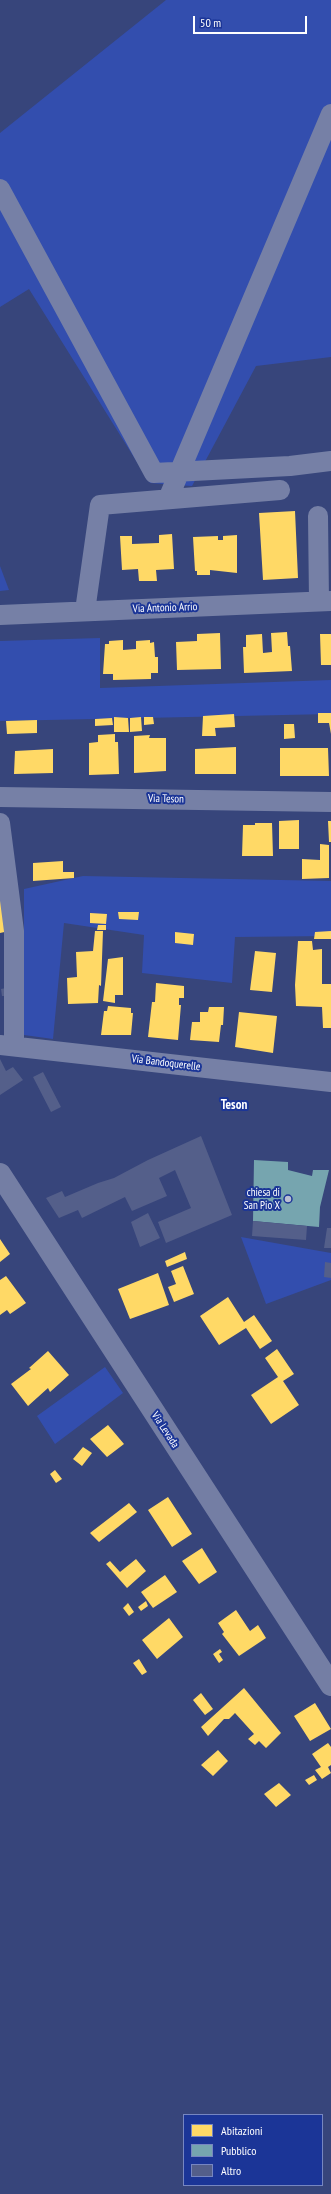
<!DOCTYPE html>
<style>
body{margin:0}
#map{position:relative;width:331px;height:2194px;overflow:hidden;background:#37457b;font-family:"PT Sans Narrow",sans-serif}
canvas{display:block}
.legend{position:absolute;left:183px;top:2114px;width:140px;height:72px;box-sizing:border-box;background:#1b3597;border:1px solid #7686c1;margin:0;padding:5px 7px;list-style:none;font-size:12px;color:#fff}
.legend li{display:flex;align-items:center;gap:8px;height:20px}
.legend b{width:20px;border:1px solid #7686c1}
.scale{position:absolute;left:193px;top:16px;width:114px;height:18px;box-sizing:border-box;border:2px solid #fff;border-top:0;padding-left:5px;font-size:12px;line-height:14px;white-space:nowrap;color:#fff;-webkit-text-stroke:3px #1b3597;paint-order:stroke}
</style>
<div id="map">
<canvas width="331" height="2194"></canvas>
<ul class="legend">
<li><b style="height:11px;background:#ffd966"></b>Abitazioni</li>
<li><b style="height:11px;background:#76a5af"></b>Pubblico</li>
<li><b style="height:11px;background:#545f8a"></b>Altro</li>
</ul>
<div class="scale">50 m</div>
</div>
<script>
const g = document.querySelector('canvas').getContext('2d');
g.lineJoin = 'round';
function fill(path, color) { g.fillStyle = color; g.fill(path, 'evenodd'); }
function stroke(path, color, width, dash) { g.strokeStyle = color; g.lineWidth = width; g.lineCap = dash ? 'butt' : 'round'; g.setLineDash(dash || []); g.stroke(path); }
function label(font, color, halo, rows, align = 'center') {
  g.font = font + ' "PT Sans Narrow",sans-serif'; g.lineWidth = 4; g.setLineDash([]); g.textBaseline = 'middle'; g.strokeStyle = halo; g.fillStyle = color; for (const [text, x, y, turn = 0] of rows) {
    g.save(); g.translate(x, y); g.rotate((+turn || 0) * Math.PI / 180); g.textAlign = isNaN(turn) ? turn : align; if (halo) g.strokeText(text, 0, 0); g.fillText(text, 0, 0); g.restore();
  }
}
const green = new Path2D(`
 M166,0H331V357L256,366L192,486L150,483L29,289L0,307V133Z
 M0,566L9,590L0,591Z
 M100,638V688L331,680V714L0,721V641Z
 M83,876L331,881V936L235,937L232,983L142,973L144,935L64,923L53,1039L24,1035V889Z
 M241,1237L331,1253V1280L266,1304Z
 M105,1367L123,1393L55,1444L37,1416Z`);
const homes = new Path2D(`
 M295,511L298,578L263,580L259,513Z
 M172,534L174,569L156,570L157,581H139L138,569L122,570L120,536H132V544L159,543V535Z
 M237,535V573L210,570V575H197V571H195L193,537L218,536V540H223V536Z
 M287,632L288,646H290L292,671L244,673L243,647H246V635L262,634L263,653L272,652L271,633Z
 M220,633L221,669L177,670L176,642L197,641V634Z
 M320,634H331V665H321Z
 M123,640V650L136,649V641L150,640V643L154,642L155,657H158V673H151V679L113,680V674H103L105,644H109V641Z
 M318,713H331V734L329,723H318Z
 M234,714L235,727L215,728L216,736H202L203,716Z
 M114,717L128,718L129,732H114Z
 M141,717L142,731L130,732V718Z
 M144,717H153L154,724L144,725Z
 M112,718L113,725L95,726V719Z
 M37,720V733L7,734L6,721Z
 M284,724H294L295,738L284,739Z
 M115,734V742H118L119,774L89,775V743L98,742V735Z
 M150,735L149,738H166V771L134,773V736Z
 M236,747V774H195V749Z
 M280,748H328L329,776H280Z
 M53,749V773L14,774L15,751Z
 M299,820V849H279V821Z
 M328,821H331V842H329Z
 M255,823H272L273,856H242L243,825H255Z
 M320,844L329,845V878L302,879V859L320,860Z
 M63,861V872H74V878L33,881V863Z
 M0,884L9,931L0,933Z
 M118,912H139L138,920L119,919Z
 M90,913L107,914L106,924L90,923Z
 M98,925H106V930H97Z
 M95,931H103L101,986L99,985L98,1003L68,1004L67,978L77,977L76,952L93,951Z
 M331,931V939H314L315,932Z
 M175,932L194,934L193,945L175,943Z
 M298,941H312L313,950L322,949V984H331V1028H323L322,1007L296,1006L295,985Z
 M255,951L276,953L272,992L250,990Z
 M123,957V995H115V1003L103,1001L108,959Z
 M156,983L184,986V998H179V1005H181L178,1040L148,1037L152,1002H155Z
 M108,1006L131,1008V1013H133L131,1035H101L104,1011H107Z
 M209,1007H224L223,1025H221L219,1042L190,1040L192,1022H200V1012H208Z
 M239,1012L277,1016L273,1053L235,1047Z
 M0,1239L10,1254L0,1262Z
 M185,1252L187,1259L167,1267L165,1261Z
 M183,1266L194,1294L174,1302L168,1287L176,1284L171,1271Z
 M158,1273L169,1305L130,1319L118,1289Z
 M6,1276L26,1303L10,1314L7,1310L0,1315V1280Z
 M228,1297L244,1322L254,1315L272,1341L260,1349L246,1328L219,1345L200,1316Z
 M277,1349L294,1374L283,1381L299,1405L271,1424L251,1395L278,1377L265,1358Z
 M48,1351L69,1375L50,1392L48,1388L28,1406L11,1384L31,1369L29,1368Z
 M108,1425L124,1444L107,1457L90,1439Z
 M83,1447L92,1453L82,1466L73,1459Z
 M55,1470L62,1479L56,1483L50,1474Z
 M168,1497L192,1534L172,1547L148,1510Z
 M129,1503L137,1512L99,1542L90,1533Z
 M202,1548L217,1572L199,1584L182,1561Z
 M136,1559L146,1571L127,1588L106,1564L110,1561L120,1572Z
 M165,1575L177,1592L153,1608L141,1592Z
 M146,1601L148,1606L141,1611L138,1607Z
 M128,1603L134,1612L129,1616L123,1608Z
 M236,1610L250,1631L258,1625L266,1638L239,1656L222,1634L224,1632L218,1623Z
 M169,1618L183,1637L157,1659L142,1640Z
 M220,1649L222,1652L219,1654L223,1660L219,1663L213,1654Z
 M139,1659L147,1672L142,1675L133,1663Z
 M244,1688L281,1733L266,1748L259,1741L255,1745L248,1739L254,1734L235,1713L229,1719H224L208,1736L201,1727Z
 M201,1693L213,1709L205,1715L193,1700Z
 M315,1703L331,1729L310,1741L294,1716Z
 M328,1743L331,1747V1765L328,1767L331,1773L322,1779L315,1770L321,1767L312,1754Z
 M218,1750L228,1761L213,1776L201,1765Z
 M314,1775L317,1780L309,1785L305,1780Z
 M279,1783L291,1795L276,1807L264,1794Z`);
const public = new Path2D(`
 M254,1160L288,1162V1170L312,1176L313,1170H329L320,1207L319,1227L253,1221Z`);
const building = new Path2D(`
 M6,988V996H2L1,989Z
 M0,1059L6,1071L13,1067L23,1080L0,1095Z
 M43,1072L61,1107L51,1112L33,1077Z
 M201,1136L232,1215L166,1243L158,1222L191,1208L175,1170L159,1178L167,1196L132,1211L125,1197L82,1218L78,1210L59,1218L46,1198L62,1191L65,1197L98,1183L114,1178L148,1160Z
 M148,1213L160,1238L140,1247L131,1222Z
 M253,1221L307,1226L306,1240L252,1236Z
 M327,1228H331V1248H324Z
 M325,1262L331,1263V1278L324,1277Z`);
const minor = new Path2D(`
 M0,189L154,473L290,466L331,461
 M168,499L331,114
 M318,516L319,601
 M85,611L100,505L280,490
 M0,615L331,601
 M0,797L331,802
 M0,823L14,931V1045
 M0,1045L331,1082`);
const major = new Path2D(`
 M0,1174L331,1685`);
const markers = [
 [288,1199,4,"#b9bed1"]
];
const streetNames = [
 ["Via Antonio Arrio",165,608,-2],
 ["Via Teson",166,799,1],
 ["Via Bandoquerelle",166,1063,7],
 ["Via Levada",165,1430,57]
];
const poiNames = [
 ["chiesa di",280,1193],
 ["San Pio X",280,1206]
];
const quarterNames = [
 ["Teson",234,1105]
];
fill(green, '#334eae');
fill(homes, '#ffd966');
fill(public, '#76a5af');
fill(building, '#545f8a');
stroke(minor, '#7680a6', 20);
stroke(major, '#747ea4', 22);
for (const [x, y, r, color] of markers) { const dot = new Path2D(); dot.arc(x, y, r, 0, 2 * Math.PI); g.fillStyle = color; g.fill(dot); stroke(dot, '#1b3597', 1.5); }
label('11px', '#fff', '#1b3597', streetNames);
label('11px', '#fff', '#1b3597', poiNames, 'right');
label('bold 13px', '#fff', '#1b3597', quarterNames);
</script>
